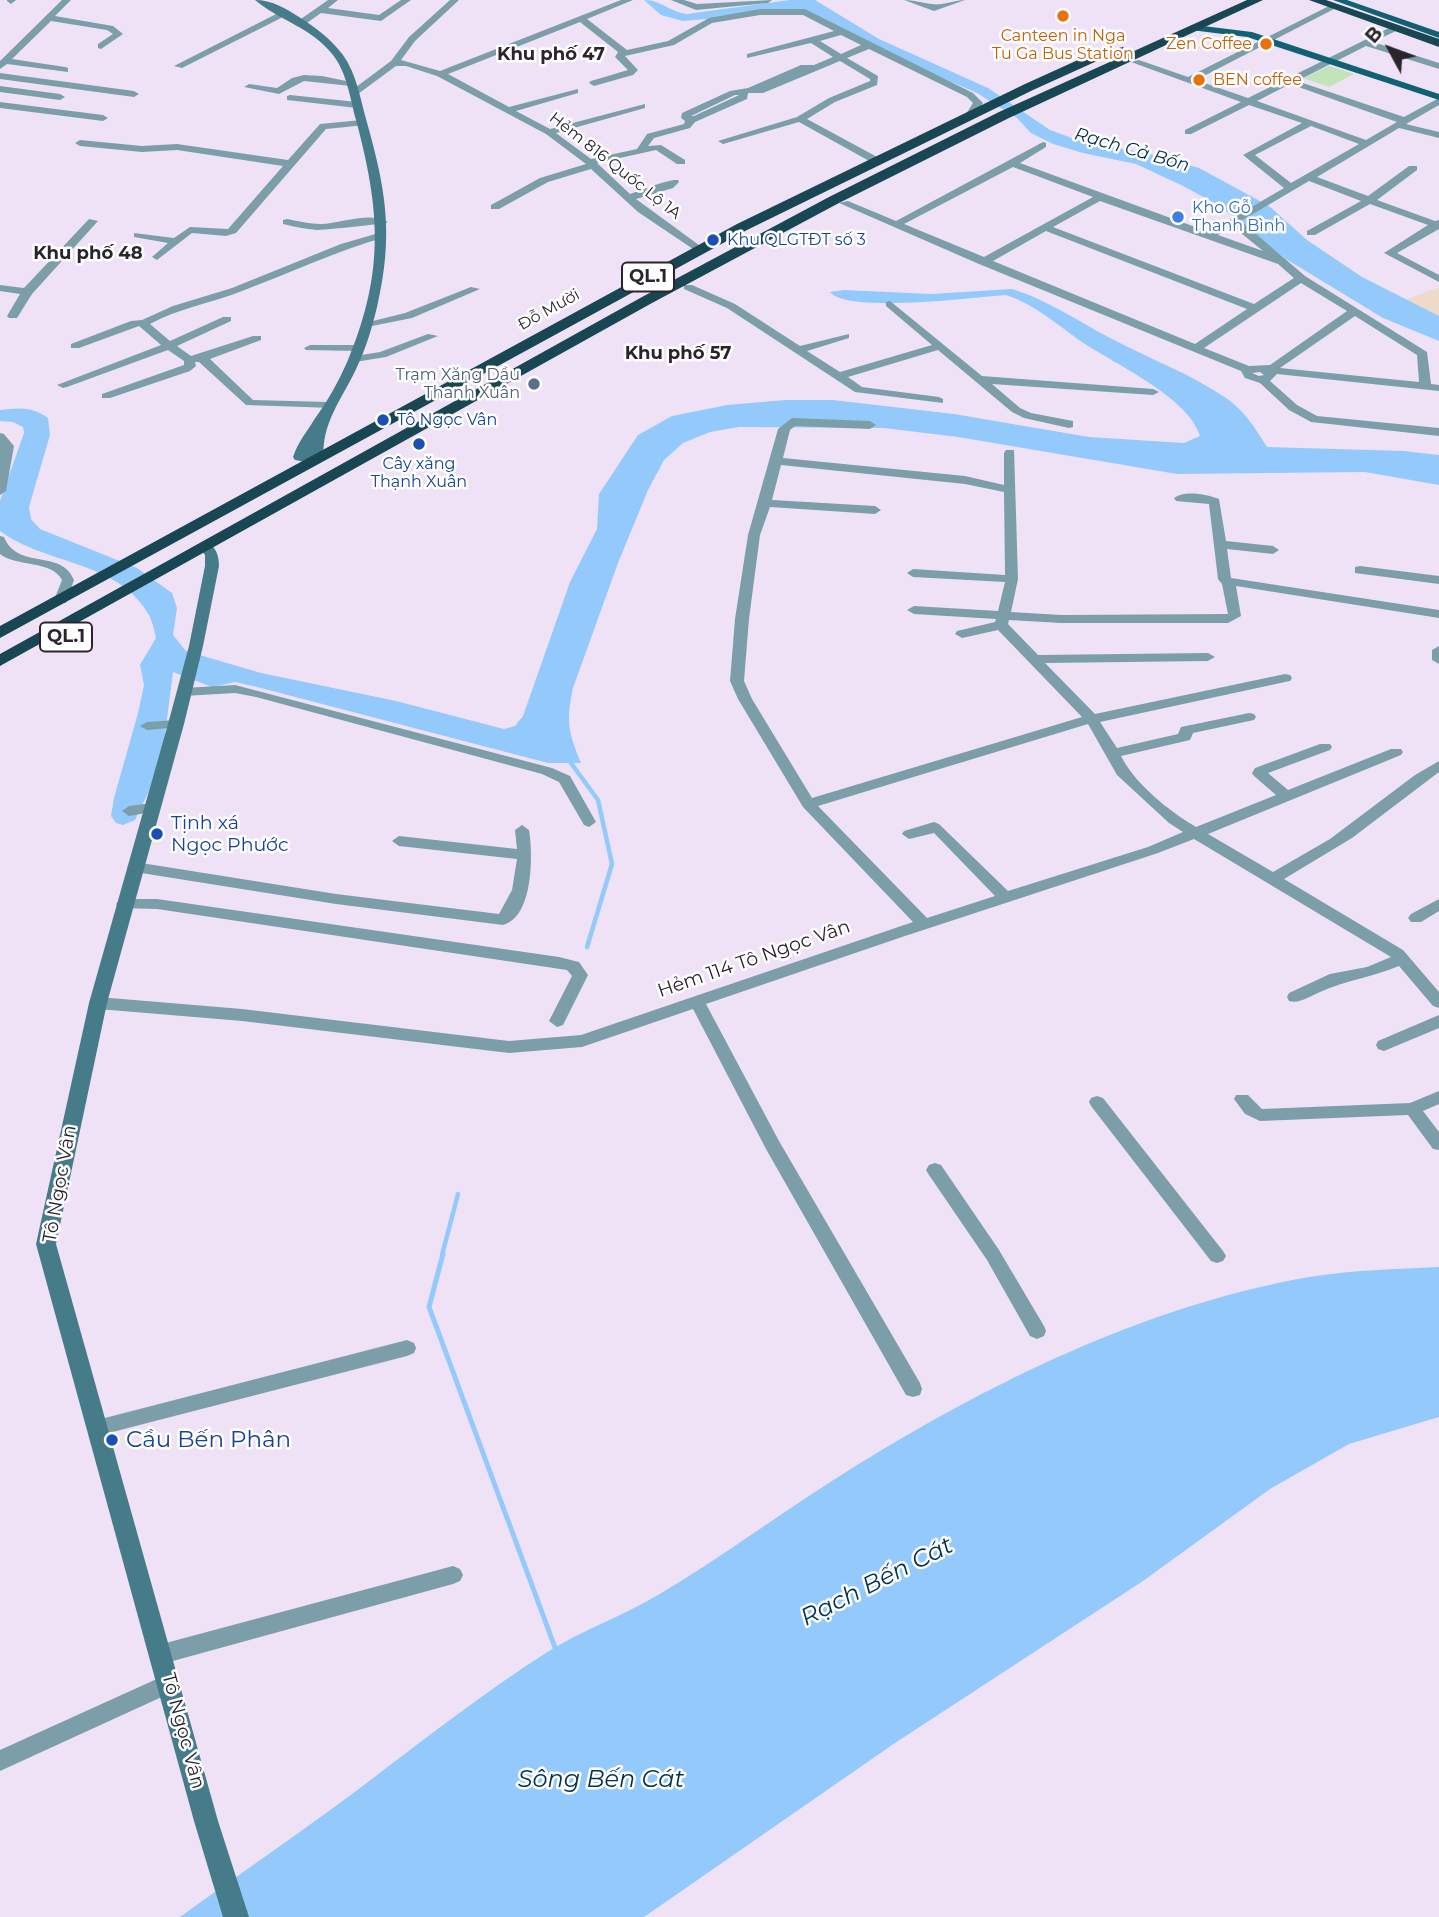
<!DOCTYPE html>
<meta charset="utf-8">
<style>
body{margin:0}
#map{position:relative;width:1439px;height:1917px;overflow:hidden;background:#f0e2f6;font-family:Montserrat,sans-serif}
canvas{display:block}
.north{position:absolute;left:1355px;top:14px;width:70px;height:70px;-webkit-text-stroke:5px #fff;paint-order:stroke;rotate:311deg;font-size:19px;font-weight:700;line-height:28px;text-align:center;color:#2a252c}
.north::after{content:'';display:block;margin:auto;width:24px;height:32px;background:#2a252c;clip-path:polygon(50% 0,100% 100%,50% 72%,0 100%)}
</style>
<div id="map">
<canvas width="1439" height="1917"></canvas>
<div class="north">B</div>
</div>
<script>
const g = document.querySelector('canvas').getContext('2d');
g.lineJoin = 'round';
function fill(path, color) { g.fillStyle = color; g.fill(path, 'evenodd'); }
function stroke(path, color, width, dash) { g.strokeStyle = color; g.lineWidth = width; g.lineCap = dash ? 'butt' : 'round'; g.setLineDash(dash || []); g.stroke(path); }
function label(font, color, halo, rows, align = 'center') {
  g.font = font + ' Montserrat,sans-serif'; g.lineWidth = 5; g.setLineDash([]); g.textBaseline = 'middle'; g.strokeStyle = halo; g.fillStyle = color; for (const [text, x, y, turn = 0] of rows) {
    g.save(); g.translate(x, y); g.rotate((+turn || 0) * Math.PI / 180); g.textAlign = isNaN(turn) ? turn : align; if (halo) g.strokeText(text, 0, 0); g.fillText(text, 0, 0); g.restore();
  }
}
const education = new Path2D(`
 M1439,287V316L1405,300Z`);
const green = new Path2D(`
 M1329,66L1354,74L1329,87L1303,78Z`);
const water = new Path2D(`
 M644,0C661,0 670,12 687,14L790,0H815L879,39L988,88L1050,130L1080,141L1146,153L1199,168L1269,206L1307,240L1362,277L1439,316V341L1383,318L1286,259L1220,206L1183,186L1136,164L1083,153L1053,144L1031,133L1017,118L977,93L910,64L806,10L761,9L718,18L683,21L661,15Z
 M1012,289C1048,300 1079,322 1112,339C1150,359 1191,374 1226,398C1245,411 1255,428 1267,447L1404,451L1439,455V485L1365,472L1177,474L958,437L884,428L739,427L710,432L683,443L664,460L648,490L618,563L573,688C566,722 568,731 581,763H548L257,687L235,682L212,687L173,672L164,742L149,791L135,820L123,825L116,823L111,816L114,798L138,713L144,685L140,665L156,638C154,629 152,619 147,612C117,561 44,564 0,531V501L24,433L23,427L13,422L0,421V410C18,408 32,406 48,418L50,435L29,507L31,519L40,529L137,568L172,593L177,608L173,635L186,651L261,673L396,701L504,729L515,726L523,716L570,582L597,529L599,494L638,435L672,416L727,405L786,400H833L954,414L1089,437L1184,443L1200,436C1189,397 1112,363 1079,340C1055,323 1034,304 1006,295C976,297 847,314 830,292L844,290L931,294Z
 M1439,1267V1417L1349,1444L1270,1489L1143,1581L895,1743L644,1917H180C242,1872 306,1829 368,1782C427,1737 486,1691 549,1651C584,1629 623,1616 658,1595C722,1557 782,1512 846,1472C987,1384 1144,1306 1309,1277C1352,1270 1396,1269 1439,1267Z`);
const streamFar1 = new Path2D(`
 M568,759L598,800L612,864L587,947
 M442,1255L458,1194`);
const stream = new Path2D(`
 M443,1254L429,1307L557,1653`);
const street = new Path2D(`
 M16,0L11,4L7,1V0Z
 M62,0H71L55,16L113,26L123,34L101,49L98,48V44L113,34L107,30L51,21L12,59L65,67L68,68V72L7,64L0,69V61Z
 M328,0H338L328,8L379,15L401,0H411L381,21L321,13L304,25H298V21Z
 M450,0H459L415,41L401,60L440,71L621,0H633L587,19L627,50L668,41L709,18L760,9H805L973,93L983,103L974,116H968L966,114L973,103L967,97L869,49L847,58L878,76L877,85L835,102L807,119L879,158V162H871L799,122L723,144L718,141L797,117L829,98L870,81V79L840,61L763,93H748L747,99L695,122L690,128L654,138L648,146L661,145L685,160V164H677L656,150L597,163L630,194C643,190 667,179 678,180L679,182L673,188L636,199L703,248V252L699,253L638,212L591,169L548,182L499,209H491V205L540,178L586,164L546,134L437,76L406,66H396L358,94H352V90L391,61L409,37ZM760,15H803L834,31L747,54V58L811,43L833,57L814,65H801L748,88L730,91L682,113L681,118L685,121L684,124L647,134L637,149L591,159L556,133L645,108V104L550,129L516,111L578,93V89L509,107L448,74L580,22L618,52L615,57L628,70L591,81L589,83L594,86L633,75L638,70L625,56L674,45L712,23ZM841,35L861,45L841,54L820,41ZM739,95L694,116H691L735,95Z
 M671,0H684L697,4L772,0L768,3L696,10Z
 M904,0C914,0 922,3 932,4C942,6 954,0 965,0L934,11Z
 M1331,5L1338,7L1196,80L1248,98L1395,25L1399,28L1398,30L1373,42L1439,63V69L1366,46L1297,81L1404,117L1439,98V105L1406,124L1439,132V138L1399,128L1317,177L1368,196L1409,166H1417V170L1377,200L1435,221L1439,220V229L1397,253L1439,275V282L1384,253L1428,225L1370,204L1315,235H1307V231L1361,201L1309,181L1241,221L1305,276L1427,352L1431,384L1439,385V391L1277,374L1270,381L1297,405L1317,416L1439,428V436L1311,422L1289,410L1260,383L1245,378L1241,371L979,264L839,203L848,201L896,221L1043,142L1046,143V147L1020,163L1209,232L1284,188L1243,155L1302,123L1249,105L1191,134H1185V130L1241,102L1131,62L1139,60L1188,77ZM1290,84L1397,122L1366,140L1257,101ZM1311,126L1359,144L1291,183L1255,155ZM1013,167L1093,197L984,257L904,224ZM1100,201L1278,264L1294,278L1254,304L1053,227ZM1234,226L1236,229L1263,251L1218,235ZM1046,231L1247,309L1195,344L993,261ZM1301,283L1347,311L1270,365L1249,366L1204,348ZM1355,316L1417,355L1419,382L1280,368ZM1260,372L1264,375L1259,376L1252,373Z
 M284,10L288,13L287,15L182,68L174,66Z
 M0,73L134,91L139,94L134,97L0,79Z
 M304,75L322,76L356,83L351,86L304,81L279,94L244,87L249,84L277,88L292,78Z
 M0,86L60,94L65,97L60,100L0,92Z
 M290,95L357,102L362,105L357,108L287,100V96Z
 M0,102L103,115L108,118L103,121L0,108Z
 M362,120L367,123L365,125L326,129L236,233L226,236L192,233L157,260L152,257L168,243L134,237V233L174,238L190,227L228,229L283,166L177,150L142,152L80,146L75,143L80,140L142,146L177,144L288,160L320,124Z
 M89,219L98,221L32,294L17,318H9L7,316L20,294L0,291V285L24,288Z
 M287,219C298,221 310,224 321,224C341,223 371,211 388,222C385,224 324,230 317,230C306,229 294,227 283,224V220Z
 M382,232L386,233V237C336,251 290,273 242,291C212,303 179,308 150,324L170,341L223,317H231V321L177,346L191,356L253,336H261V340L210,359L253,400L329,402L335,406L333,408L246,405L199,362H195L196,366L190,371L110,398H102V394L184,365V361L168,350L67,387L63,388L57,385L161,345L139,326L79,348H71V344L131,321L142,320L173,306L232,288L341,244Z
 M684,285H692L735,304L800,346L849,334V338L807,351L840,372L932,345L886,306V302L890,301L982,376L1153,389L1159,392L1153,395L992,384L1020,408L1031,413L1073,421V427L1069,428L1024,418L1012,412L938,350L848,377L862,387L939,397L943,399V403L855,392L727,308L684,289Z
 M471,287L480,289L412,318L367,327L361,324L405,313Z
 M428,334L438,336L386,357L355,362L349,359L355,356L380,352Z
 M310,345H359L365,348L359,351L306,350L304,348Z
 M792,418L870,421L876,425L870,429L795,426L790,430L783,458L965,476L1004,485V453L1006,450H1014L1018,579L1011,612L1061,615L1228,614L1222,584L1218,579L1209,504L1176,501L1174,498C1184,490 1207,494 1219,499L1226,541L1273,546L1279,550L1273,554L1227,549L1231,578L1439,610V618L1236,586L1241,616L1228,623H1061L1009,620L1008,624L1038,655L1208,653L1215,657L1208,661L1045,663L1095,714L1285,674L1290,675L1292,678L1290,681L1285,682L1100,722L1117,748L1178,734L1181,727L1186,726L1249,713L1254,714L1256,717L1254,720L1193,733L1190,740L1121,756C1135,784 1169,811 1196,827L1276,795L1254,776L1252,773L1255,768L1320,744H1330L1332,747L1330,750L1268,773L1288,790L1391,749H1401L1403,752L1401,755L1208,834L1273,872L1330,839L1415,775L1439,761V772L1352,838L1284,879L1403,950L1439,992V1008L1433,1006L1399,966C1373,977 1346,980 1320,992C1310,996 1300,1004 1289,1001L1287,997L1289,993L1330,974L1367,967L1391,957L1194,839L1158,853L902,937L706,1004L779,1141L920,1383L922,1389L920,1395L913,1397L906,1395L766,1149L693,1009L582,1047L509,1053L242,1021L98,1009L90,1003L98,997L242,1009L509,1041L581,1035L913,922L803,807L738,699L730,681L735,619L748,535L778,429ZM781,465L965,484L1004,492L1005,575L913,569L907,573L913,577L1005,582L998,611L914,606L907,610L914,614L996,619L995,622L957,631L955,634L962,638L998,630L1082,717L812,798L752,699L744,681L749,619L760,535L770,507L875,514L881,510L875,506L772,500ZM1088,724L1117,775L1169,823L1183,832L1148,847L1008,891L939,824L934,822L904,831L902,834L909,839L934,833L995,896L927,918L818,806Z
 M0,433L4,434L14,446L6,491L0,495Z
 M0,536L4,537C18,571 61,548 74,580L66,603H56L54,600L62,580C52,560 16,567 0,554Z
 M1360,566L1439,576V584L1355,573V567Z
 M1439,646V664L1432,660V650Z
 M235,685L552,768L570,776L596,822L589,827L584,825L559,782L542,774L256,697L235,693L184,696L177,692L184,688Z
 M176,720L181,721L183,724L181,727L147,730L140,726L147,722Z
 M152,803L159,808L157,811L129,816L122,811L129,806Z
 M522,825L529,830C533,853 534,917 503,925L336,904L135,872L127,867L135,862L336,894L499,914L512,890L517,859L399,846L392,841L399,836L517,849L515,830Z
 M124,899H157L559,957L579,962L588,975L563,1025L557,1027L549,1021L572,976L567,970L157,909L119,908L116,904L119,900Z
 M1439,899V911L1421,922H1411L1408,918L1411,914Z
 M1439,1015V1028L1384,1051L1378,1049L1376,1045L1378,1041Z
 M1439,1091V1104L1423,1111L1439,1132V1150L1433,1149L1408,1115L1260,1121L1245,1114L1234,1099L1236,1095H1248L1262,1109L1410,1103Z
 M1097,1096L1103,1098L1223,1251L1226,1256L1223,1261L1217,1263L1211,1261L1091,1106L1089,1102L1091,1098Z
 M935,1163L941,1165L999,1250L1044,1326L1046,1331L1044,1336L1037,1339L1030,1336L987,1260L929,1175L926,1170L929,1165Z
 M407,1340L414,1343L416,1348L414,1353L407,1356L97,1436L90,1434L87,1428L90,1422L97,1420Z
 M453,1566L460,1569L463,1575L460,1581L453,1584L162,1664L155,1661L152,1654L155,1647L162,1644Z
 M170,1673L177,1676L181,1683L177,1690L0,1771V1750Z`);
const secondary = new Path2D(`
 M255,0C272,0 285,8 299,17C315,27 331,39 343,55C356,73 360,97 366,119C386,190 394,234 377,307C372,328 366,348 357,367C343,398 320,424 324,460L317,464L295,460L293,457C298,442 306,433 314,420C327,402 339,381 348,360C385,271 380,210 356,120C350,98 347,73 333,55C311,27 280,21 255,0Z
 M205,542C216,545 219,556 219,566L203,646L184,724L107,1003L56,1244L218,1821L249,1917H223L194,1821L36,1244L89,1003L168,724L189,646L205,566V555L198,546Z`);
const primary = new Path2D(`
 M1333,0H1347L1439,32V38Z
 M1195,25L1252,32L1439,94V100L1247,37L1191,30V26Z`);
const highway = new Path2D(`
 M1247,0H1263L1009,118L839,203L652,303L0,666V654L642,297L829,197L999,112Z
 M1309,0H1326L1439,39V47Z
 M1123,47L1129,51L1127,54L1097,61L1033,90L747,230L0,638V626L737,224L1025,84L1089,55Z`);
const markers = [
 [1063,16,7,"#e8710a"],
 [1266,44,7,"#e8710a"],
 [1199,80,7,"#e8710a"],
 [1178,217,7,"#3f7fe0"],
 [713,240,7,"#1a4fb4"],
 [534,384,7,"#5c6f8a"],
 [383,420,7,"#1a4fb4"],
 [419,444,7,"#1a4fb4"],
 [157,834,7,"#1a4fb4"],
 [112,1440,7,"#1a4fb4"]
];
const farFoodnames = [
 ["Canteen in Nga",1063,36],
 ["Tu Ga Bus Station",1063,54],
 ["Zen Coffee",1252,44,"right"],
 ["BEN coffee",1213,80,"left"]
];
const farStreetnames = [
 ["Hẻm 816 Quốc Lộ 1A",615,166,38],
 ["Đỗ Mười",549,310,-29]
];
const farShopnames = [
 ["Kho Gỗ",1192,208],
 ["Thanh Bình",1192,226]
];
const farTransitnames = [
 ["Khu QLGTĐT số 3",727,240],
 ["Tô Ngọc Vân",397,420],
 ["Cây xăng",419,464,"center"],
 ["Thạnh Xuân",419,482,"center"]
];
const farServicenames = [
 ["Trạm Xăng Dầu",520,375],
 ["Thanh Xuân",520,393]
];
const farNeighbourhoodnames = [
 ["Khu phố 47",551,55],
 ["Khu phố 48",88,254],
 ["Khu phố 57",678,354]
];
const farWaternames = [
 ["Rạch Cả Bốn",1132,150,16]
];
const shields = [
 [648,277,52],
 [66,637,52]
];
const shieldNames = [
 ["QL.1",648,277],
 ["QL.1",66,637]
];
const transitNames = [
 ["Tịnh xá",171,823],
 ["Ngọc Phước",171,845]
];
const streetNames = [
 ["Hẻm 114 Tô Ngọc Vân",754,959,-19],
 ["Tô Ngọc Vân",60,1184,-80],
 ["Tô Ngọc Vân",183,1731,75]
];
const nearTransitnames = [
 ["Cầu Bến Phân",126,1440]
];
const nearWaternames = [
 ["Rạch Bến Cát",877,1582,-27],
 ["Sông Bến Cát",601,1780]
];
fill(education, '#eedacb');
fill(green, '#c3e3ba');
fill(water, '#93cafb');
stroke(streamFar1, '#93cafb', 4.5);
stroke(stream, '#93cafb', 5);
fill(street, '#7c9ea9');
fill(secondary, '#467b8a');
fill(primary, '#126173');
fill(highway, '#184753');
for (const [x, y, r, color] of markers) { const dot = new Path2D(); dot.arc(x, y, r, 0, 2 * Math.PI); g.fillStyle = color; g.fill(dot); stroke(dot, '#fff', 2.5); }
label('16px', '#c56008', '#fff', farFoodnames);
label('16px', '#2a252c', '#fff', farStreetnames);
label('16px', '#366cbe', '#fff', farShopnames, 'left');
label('16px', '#164399', '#fff', farTransitnames, 'left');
label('16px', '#4e5e75', '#fff', farServicenames, 'right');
label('bold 18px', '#2a252c', '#fff', farNeighbourhoodnames);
label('italic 18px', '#042f4e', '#fff', farWaternames);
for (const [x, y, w] of shields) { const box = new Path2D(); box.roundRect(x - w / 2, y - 14.5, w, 29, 5); g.fillStyle = '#fff'; g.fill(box); stroke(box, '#2a252c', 2); }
label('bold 18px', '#2a252c', null, shieldNames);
label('19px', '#164399', '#fff', transitNames, 'left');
label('19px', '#2a252c', '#fff', streetNames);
label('23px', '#164399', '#fff', nearTransitnames, 'left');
label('italic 24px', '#042f4e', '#fff', nearWaternames);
</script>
